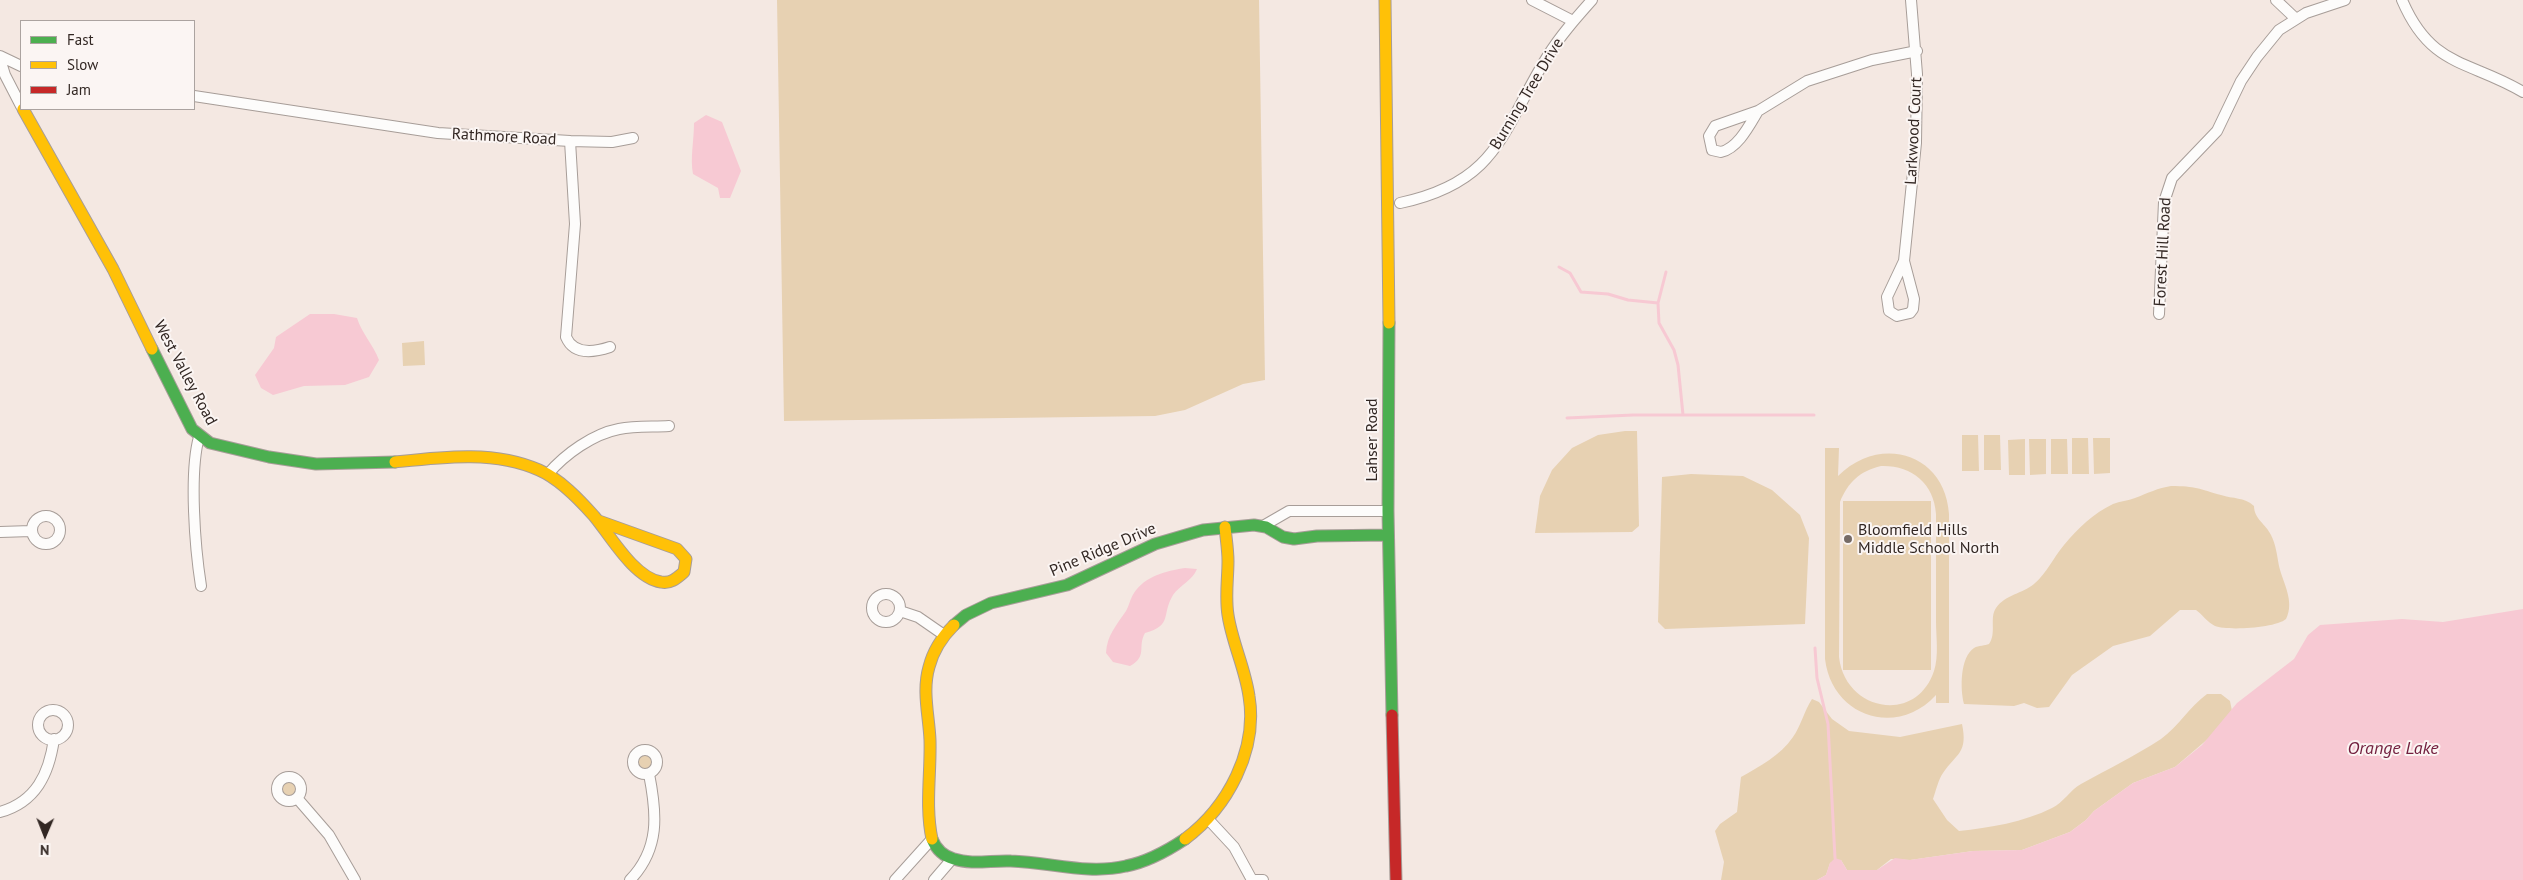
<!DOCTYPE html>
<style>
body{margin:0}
#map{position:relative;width:2523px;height:880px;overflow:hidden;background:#f4e8e2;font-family:"PT Sans",sans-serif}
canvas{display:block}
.legend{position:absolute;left:20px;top:20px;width:175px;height:90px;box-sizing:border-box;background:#fbf5f3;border:1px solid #aba3a0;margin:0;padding:6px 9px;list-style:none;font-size:15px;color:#322723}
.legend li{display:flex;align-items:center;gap:10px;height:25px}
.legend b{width:25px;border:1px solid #aba3a0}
.north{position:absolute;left:20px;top:810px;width:50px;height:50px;-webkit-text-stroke:4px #fbf5f3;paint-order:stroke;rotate:181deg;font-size:14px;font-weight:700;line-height:20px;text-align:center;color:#322723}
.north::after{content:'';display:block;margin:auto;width:18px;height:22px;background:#322723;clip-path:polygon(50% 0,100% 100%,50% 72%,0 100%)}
</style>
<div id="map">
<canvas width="2523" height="880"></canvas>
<ul class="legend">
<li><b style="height:6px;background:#4caf50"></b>Fast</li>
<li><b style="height:6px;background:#ffc107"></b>Slow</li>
<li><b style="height:6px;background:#c62828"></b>Jam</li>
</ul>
<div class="north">N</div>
</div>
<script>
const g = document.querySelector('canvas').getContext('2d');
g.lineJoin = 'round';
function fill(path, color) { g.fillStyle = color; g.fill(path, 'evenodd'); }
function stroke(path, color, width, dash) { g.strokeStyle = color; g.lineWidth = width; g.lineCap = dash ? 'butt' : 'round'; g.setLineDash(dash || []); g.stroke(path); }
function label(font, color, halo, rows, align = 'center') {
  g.font = font + ' "PT Sans",sans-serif'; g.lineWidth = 4; g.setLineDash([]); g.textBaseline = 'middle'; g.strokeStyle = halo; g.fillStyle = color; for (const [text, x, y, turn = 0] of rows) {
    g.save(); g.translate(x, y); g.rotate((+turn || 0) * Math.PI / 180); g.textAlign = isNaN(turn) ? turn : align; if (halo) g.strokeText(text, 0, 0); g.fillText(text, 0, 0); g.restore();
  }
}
const green = new Path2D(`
 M777,0H1259L1265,380L1243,384L1185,410L1155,416L784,421Z
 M424,341L425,365L403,366L402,343Z
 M1625,431H1637L1639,526L1632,532L1535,533L1540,496L1552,470L1572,448L1598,435Z
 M1962,435H1978L1979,471H1962Z
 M1984,435H2000L2001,470H1984Z
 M2072,438H2088L2089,474H2072Z
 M2093,438H2110V473L2094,474Z
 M2025,439V475H2009L2008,440Z
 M2029,439H2046V474L2030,475Z
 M2051,439H2067L2068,474H2051Z
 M1825,448H1839L1838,476C1880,434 1945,453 1949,514V703H1936V695C1897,738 1832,717 1825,659ZM1881,466C1911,465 1934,483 1936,514C1936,550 1936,586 1936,621C1936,637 1939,656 1934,671C1916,725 1845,711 1839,657L1840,502C1848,482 1860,471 1881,466Z
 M1691,474L1743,476L1772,490L1800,515L1809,538L1805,624L1665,629L1658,622L1662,477Z
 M2171,486C2196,486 2199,489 2221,495C2233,499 2244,497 2254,506C2254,519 2266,524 2271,535C2276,545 2277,555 2279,566C2283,583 2295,601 2286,619C2276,628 2227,631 2215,626C2207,622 2203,615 2196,610H2180L2150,636L2113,646L2072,675L2049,707L2037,708L2024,703L2014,706L1964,704C1960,689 1960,657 1974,648C1979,645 1985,646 1989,644C1997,633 1989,618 1996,608C2006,594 2022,594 2034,584C2047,573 2053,558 2064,545C2078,528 2094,513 2113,504C2120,501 2128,501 2135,498C2148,493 2158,488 2171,486Z
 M1843,501H1931V670H1843Z
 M2207,694H2221L2230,701L2232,711L2209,738L2175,767L2133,783L2094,811L2086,820L2070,832L2022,850L1973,851L1910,860L1891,859L1877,870H1847L1841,860L1830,863L1826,875L1817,880H1721L1724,862L1715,831L1720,824L1737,812L1741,777C1760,766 1780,756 1793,737C1801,726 1804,711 1812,699L1819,702L1832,719L1849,731L1900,737L1962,724C1968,753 1957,753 1943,773C1938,780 1936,791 1933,799L1947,820L1959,831C1989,828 2024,822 2052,808C2063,803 2070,790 2081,784C2108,769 2135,756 2161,739C2179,726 2189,707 2207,694Z
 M638 762a7 7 0 1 1 14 0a7 7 0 1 1-14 0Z
 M282 789a7 7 0 1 1 14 0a7 7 0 1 1-14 0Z`);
const water = new Path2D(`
 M706,115L722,122L741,171L730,198H720L718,188L693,174C690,158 694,141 694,123Z
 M310,314H334L357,318C362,334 373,344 379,360L369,377L345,385L304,386L273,395L261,388L255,375L274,348L276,337Z
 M1185,568L1197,569C1192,581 1180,585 1173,595C1161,615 1173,625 1145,633C1137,647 1148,656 1130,666L1113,662L1106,653C1107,635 1116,626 1126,611C1129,606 1130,599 1134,593C1145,576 1166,571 1185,568Z
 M2523,609V880H1817L1826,875L1830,863L1835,858L1841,860L1847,870H1877L1895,858L1910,860L1973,851L2022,850L2070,832L2086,820L2094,811L2133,783L2175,767L2202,745L2237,703L2294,659L2308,635L2320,625L2402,619L2443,622Z`);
const stream = new Path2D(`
 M1559,267L1570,273L1581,292L1608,294L1628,300L1658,303
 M1666,272L1658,303L1659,323L1674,350L1678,365L1683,415
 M1567,418L1633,415H1814
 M1815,648L1817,678L1828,724L1835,858`);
const street = new Path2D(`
 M1532,0L1573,21
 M2276,0L2295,18
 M2402,0C2431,68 2469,60 2523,92
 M0,56L21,66
 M0,59L5,75L21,106
 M194,96L438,133L570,141L575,224L566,337C574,356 595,352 610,347
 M1758,111C1749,126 1738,148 1721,152L1712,150L1709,136L1715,126L1758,111L1807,81L1872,60L1917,51
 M570,141L612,142L633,138
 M1400,203C1499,182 1502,130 1547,57C1560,36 1576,18 1592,0
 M1904,261L1914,299L1913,309L1910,313L1897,316L1889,311L1887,297L1904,261L1916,143L1917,74L1911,0
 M2159,314L2164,202L2172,178L2217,131L2241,81L2257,57L2279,30L2306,13L2345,0
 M199,437C189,473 195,548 201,586
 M548,474C565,454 593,434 619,429C635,426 652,427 669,426
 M32 530a14 14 0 1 1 28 0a14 14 0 1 1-28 0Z
 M1263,526L1289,511H1388
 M0,532L31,531
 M872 608a14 14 0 1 1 28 0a14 14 0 1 1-28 0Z
 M900,611L918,617L944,635
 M38 725a15 15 0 1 1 30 0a15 15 0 1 1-30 0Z
 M633 762a12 12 0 1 1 24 0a12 12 0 1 1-24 0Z
 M277 789a12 12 0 1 1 24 0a12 12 0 1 1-24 0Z
 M297,798L329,835L355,880
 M0,812C36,802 49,774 54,739
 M1208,819L1234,847L1252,880
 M630,880C660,849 657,814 649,774
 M895,880L931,840
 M934,880L952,859
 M1256,880H1263`);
const fast = new Path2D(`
 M1389,323L1388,511L1392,715
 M152,349L192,429L210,443L269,457L316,464L395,462
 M954,625L966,615L991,603L1067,585L1155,544L1203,530L1254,525L1266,527L1283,537L1294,539L1317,536L1388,535
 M932,839C936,849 943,856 954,859C972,865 992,860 1011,861C1050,862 1087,875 1126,866C1147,862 1167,851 1185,839`);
const slow = new Path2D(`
 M1385,0L1389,323
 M23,109L113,269L152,349
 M395,462C441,457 495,450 539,470C560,479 579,499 594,516C610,535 634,578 661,582C671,584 677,578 684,572L686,559L677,549L599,521
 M932,839C925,806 931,773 930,740C929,716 922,691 929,667C933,651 942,637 954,625
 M1185,839C1228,807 1258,750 1249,696C1245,668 1232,642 1228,615C1225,597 1228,579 1228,561C1228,550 1226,538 1225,527`);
const jam = new Path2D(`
 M1392,715L1396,880`);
const markers = [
 [1848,539,5,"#766b66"]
];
const streetNames = [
 ["Burning Tree Drive",1527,94,-59],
 ["Larkwood Court",1914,131,-87],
 ["Rathmore Road",504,137,3],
 ["Forest Hill Road",2163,252,-87],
 ["West Valley Road",185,373,62],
 ["Lahser Road",1372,440,-90],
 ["Pine Ridge Drive",1103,550,-23]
];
const poiNames = [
 ["Bloomfield Hills",1858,530],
 ["Middle School North",1858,548]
];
const waterNames = [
 ["Orange Lake",2393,749]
];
fill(green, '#e7d1b2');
fill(water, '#f7c9d3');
stroke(stream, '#f7c9d3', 3);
stroke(street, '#a79d98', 12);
stroke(fast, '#a79d98', 13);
stroke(slow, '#a79d98', 13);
stroke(jam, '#a79d98', 13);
stroke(street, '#fdfcfb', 10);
stroke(fast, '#4caf50', 11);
stroke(slow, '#ffc107', 11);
stroke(jam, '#c62828', 11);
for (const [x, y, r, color] of markers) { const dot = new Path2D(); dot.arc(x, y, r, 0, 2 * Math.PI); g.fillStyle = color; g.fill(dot); stroke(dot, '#fbf5f3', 2); }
label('16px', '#322723', '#fbf5f3', streetNames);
label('16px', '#322723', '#fbf5f3', poiNames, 'left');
label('italic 18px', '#73203f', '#fbf5f3', waterNames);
</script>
